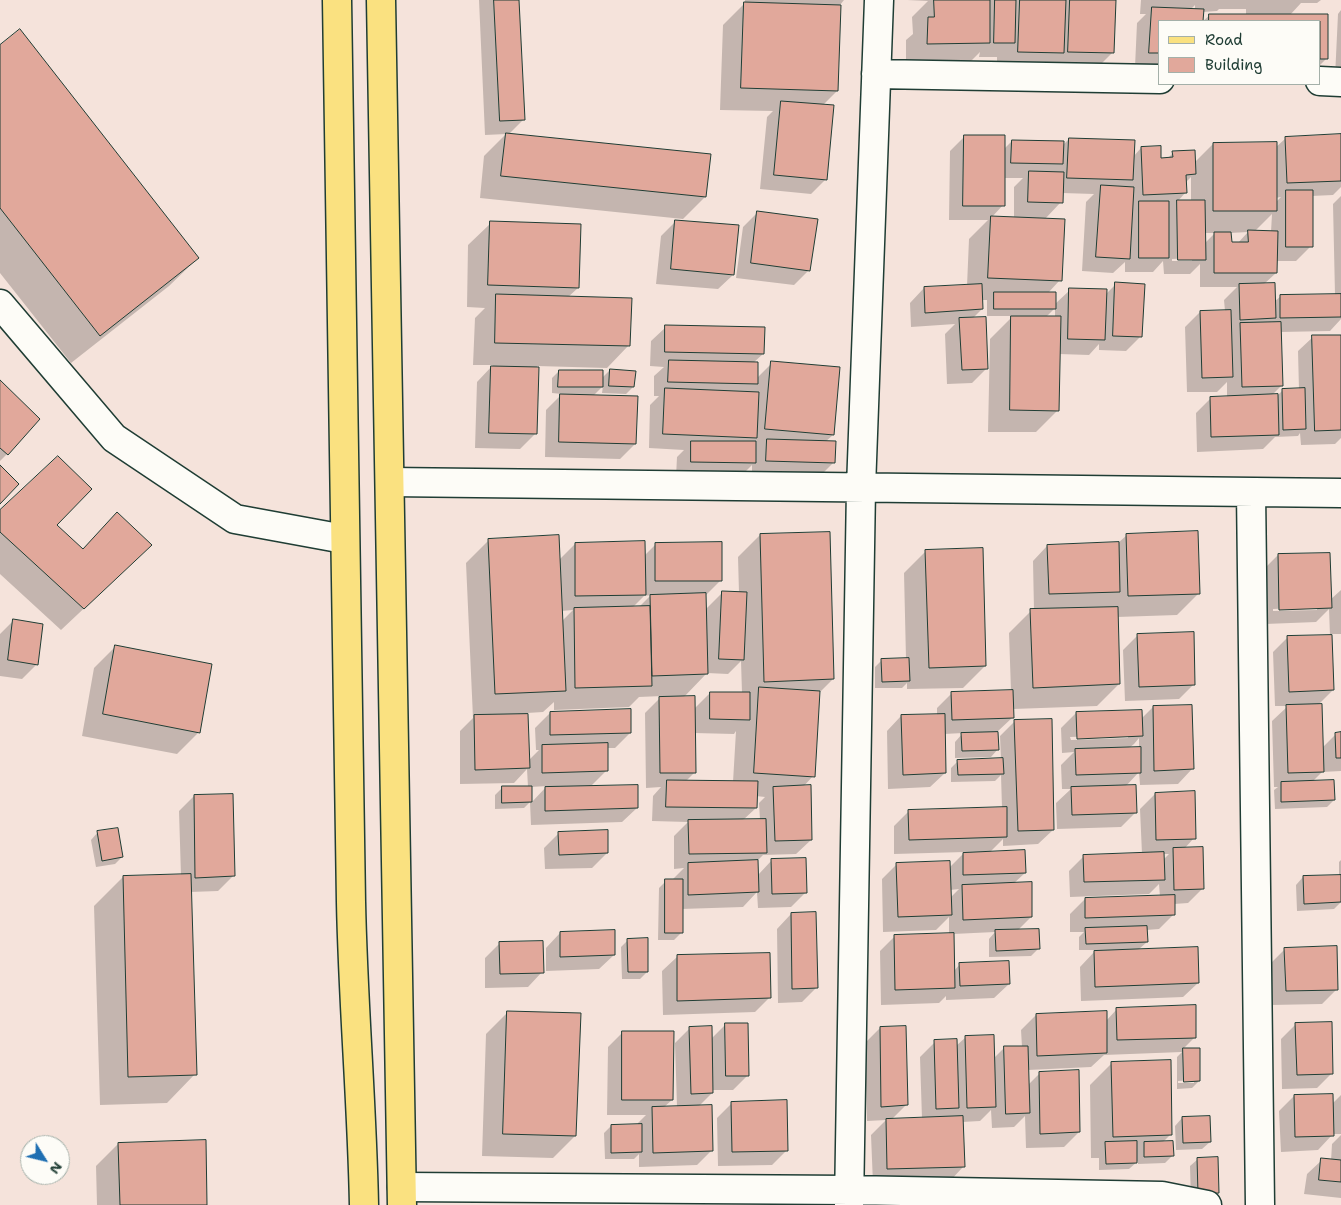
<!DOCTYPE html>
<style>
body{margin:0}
#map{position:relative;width:1341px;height:1205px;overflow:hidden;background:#f5e3db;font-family:"Shantell Sans",sans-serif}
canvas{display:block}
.legend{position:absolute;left:1158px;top:20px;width:162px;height:65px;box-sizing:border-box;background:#fdfcf7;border:1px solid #a4b0a9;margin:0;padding:6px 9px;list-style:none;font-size:15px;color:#1f3d34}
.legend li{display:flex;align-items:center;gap:10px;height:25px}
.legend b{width:25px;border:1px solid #a4b0a9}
.north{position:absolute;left:20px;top:1135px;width:50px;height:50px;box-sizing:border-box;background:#fdfcf7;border:1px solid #a4b0a9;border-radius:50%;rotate:126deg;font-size:14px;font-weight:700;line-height:20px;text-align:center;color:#1f3d34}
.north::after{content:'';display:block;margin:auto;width:18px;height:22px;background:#1f6fb2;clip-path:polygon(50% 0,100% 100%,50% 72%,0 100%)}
</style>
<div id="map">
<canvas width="1341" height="1205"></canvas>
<ul class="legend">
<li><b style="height:6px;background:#fae180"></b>Road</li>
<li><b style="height:14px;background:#e1a89b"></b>Building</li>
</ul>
<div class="north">N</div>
</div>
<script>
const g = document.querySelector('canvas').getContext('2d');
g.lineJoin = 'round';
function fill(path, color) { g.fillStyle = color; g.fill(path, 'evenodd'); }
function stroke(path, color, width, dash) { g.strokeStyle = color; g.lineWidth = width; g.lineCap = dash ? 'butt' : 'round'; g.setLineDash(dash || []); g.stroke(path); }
const shadow = new Path2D(`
 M479,0H518L524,119L508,135L705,197L683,219L480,198L484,156L506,134L485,135Z
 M745,0H844L840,5L837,91L822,106L826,179L811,194L760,189L767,117L773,111L720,110L723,25L745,3Z
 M907,0H1115L1113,52L1098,67L1054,66V62L1041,75L997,73V57H979L980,52L967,65H906V40L913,34L912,17L928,1Z
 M1141,0H1321L1317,3H1301L1290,15H1326V59L1320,65V21H1203L1210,15H1246V9H1219L1217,11L1203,12L1202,21H1160V68L1135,67L1137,23L1146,14H1140ZM1195,5V10H1190Z
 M1341,10V77H1335L1338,14Z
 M0,47L198,258L169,286L71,363L0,273Z
 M1341,135V187L1333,195L1311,196V246L1296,261H1276V273L1264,284L1274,302L1281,296L1335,295L1333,204L1341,196V319L1330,331L1280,332L1282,385L1271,396L1278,395L1282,391L1299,390L1298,351L1313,337L1341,336V438L1335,444L1301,445L1300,433L1298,436L1275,437L1263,449L1197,452L1196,413L1211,398L1227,397V382L1217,392H1187L1185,327L1200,312L1225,311L1224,300L1237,287H1200V264L1190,274H1164L1163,261L1153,272H1125V262L1113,273L1082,271L1086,202L1094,194L1062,193L1061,202L1045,219L1060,280L1048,293L1054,305L1070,290L1106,294L1116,284L1141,336L1126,351L1099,350V344L1089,355L1059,354L1058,410L1036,432H988L990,339L1013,316H987V300H981L982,309L972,319L987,368L972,383L947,384L945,334L955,324L911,327L910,303L924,288L967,286L969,239L988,220H949L950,151L965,136L1004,149L1012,141L1062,146L1069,139L1133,157L1141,148L1159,159H1167L1173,153L1194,163L1213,144L1275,148L1286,138ZM1191,177V202H1177L1186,192V182ZM1004,178H1023L1014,187V218L992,217L1003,205ZM1281,197L1275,203V198ZM1272,214L1271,232H1254ZM1248,232L1237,244H1230V233ZM1205,233H1215L1205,243ZM1192,258V261H1172V259ZM1055,308V317H1046Z
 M758,212L809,270L794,285L736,278L743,227Z
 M676,221L733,275L718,289L656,284L661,236Z
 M491,223L578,288L568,297L629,345L607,368L537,366L535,434L520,449L475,448L477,382L493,365H473L475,318L485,308L467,307L468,245Z
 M666,327L763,354L753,363L757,378L772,363L833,435L825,442L834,462L819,477L752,475V465L740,477H676L677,457L684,450L649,448L650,405L659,396H654V376L664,367L650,366L651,341Z
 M610,370L633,387L626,394L602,393L603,386L593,396L635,444L620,459L545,457L546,410L562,394L552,393V378L559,371L602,378Z
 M0,382L7,454L0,461Z
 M0,512L55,525L82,550L117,513L128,567L61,630L0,574Z
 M760,535L833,679L818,694L813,776L803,787L811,840L796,854L763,855L757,861L758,875L772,860L806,892L791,907L758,908L757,892L743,907L681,909V933L674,940H658L659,888L666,881L673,879L684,868L674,869V836L688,822L652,821L653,796L661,787L646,788L645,713L662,696L639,697L629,707L554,710V702L543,712L527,713L529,760L539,750H536L535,728L550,713L630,733L615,748H606L607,770L590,787L637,808L622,822L531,825L530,802L524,808L495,809V795L502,788L528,787L527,769L514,783L460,784V731L473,718L466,563L488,541L559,560L575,544L644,556L656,544L721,580L705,596L706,609L723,592L739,593L738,557ZM651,595L639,607L632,608L644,596ZM573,610L562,621L561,611ZM741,661L742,693H710L694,709L683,698L707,673L728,674ZM736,731L733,782H685L695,772L694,733L734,734ZM547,786L531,803V787ZM756,796L765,797L759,803L760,820H743L756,808Z
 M1127,535L1199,593L1177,615L1117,617L1119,684L1097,706L1013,709V717L997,732L998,749L991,757L955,758V742L963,733L944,734L945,773L930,787L888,789L887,731L901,716L937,715V708L952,693L1011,691L1009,633L1031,611H1034L1033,561L1047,546L1118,543Z
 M926,551L985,666L963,688L907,689V683L902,688H875V667L882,660L906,659L904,573Z
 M1278,555L1330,600L1341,590V634H1331L1333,690L1317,706L1322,748L1336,734H1341V771L1322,772L1312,782L1334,800L1327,807L1275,809L1274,790L1278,787H1274L1272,721L1288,706H1275L1273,652L1288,637L1330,636L1329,609L1316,622L1265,624L1263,570ZM1317,607V610L1273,611V609Z
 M13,621L36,665L22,679L0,676V634Z
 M1138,635L1194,684L1179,699L1125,701L1123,650Z
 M116,646L199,732L177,754L82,736L94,668Z
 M1153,707L1192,769L1178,784L1140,785L1139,772L1125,787L1136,812L1121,827L1057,829L1056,803L1071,789H1062L1061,765L1074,752L1062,753L1061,728L1076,713L1141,719ZM1128,735V738L1071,740L1070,737ZM1139,738V748H1129L1134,744Z
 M1015,721L1053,830L1038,844L1003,846V839L989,853L1025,873L1013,884L1031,917L1017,931L1038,949L1031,956L989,957V939L995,932L953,934L954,971L960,964L1009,984L994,998L946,1000V996L939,1003L881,1005L880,951L895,936L949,935V917L936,930L883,932L882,879L897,864L949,868L965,852L894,854V826L909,811L1002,808L1001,775L995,781L951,782V768L958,761L1001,759L1000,736ZM959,889L950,898V890Z
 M1155,794L1194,838L1184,849L1203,888L1188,903L1174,904V914L1159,929L1146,930L1147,942L1138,950L1198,983L1183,997L1081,1001L1080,967L1096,950H1079V937L1084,932H1070V914L1085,899L1160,897L1159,884L1149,894L1070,897L1069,871L1084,856L1142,854L1140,809ZM1163,854H1169L1163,860Z
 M194,796L233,876L218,891L190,892L195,1074L167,1103L100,1105L94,906L123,877L181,876L179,811Z
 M98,832L122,857L115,864L96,867L91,840Z
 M559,833L607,853L592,868L545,869L544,848Z
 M1341,860V902L1334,909L1297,911L1296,885L1303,877L1339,876V862Z
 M791,914L816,988L802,1002L778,1003L777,929Z
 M560,933L614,955L599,969L546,971V948Z
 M628,940L647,972L640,979H622L621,947Z
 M500,943L542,972L528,987L485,988V958Z
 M1285,949L1337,989L1322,1004L1271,1005L1270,964Z
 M677,957L770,997L755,1012L663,1015L662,971Z
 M1117,1009L1195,1037L1182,1050L1198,1049L1199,1081L1192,1088L1177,1089V1057L1182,1052L1104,1055L1091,1067L1028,1070V1085L1039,1074L1079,1132L1064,1147L1026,1148L1025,1116L1014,1127L992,1128L991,1110L980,1121L962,1122L963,1167L949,1182L873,1184L871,1135L886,1120L867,1121L865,1043L880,1028L906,1105L891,1120L922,1119L920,1057L935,1042L956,1046L966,1037L993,1059L1004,1048L1022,1047L1021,1030L1036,1015L1106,1021ZM1194,1080V1083H1178V1081Z
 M508,1012L575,1136L553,1158L482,1156L486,1034Z
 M726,1024L748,1075L733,1090H712V1093L698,1107L712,1150L697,1165L639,1167V1154L634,1159H605L604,1133L611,1126L638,1125V1123L646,1115H607L608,1047L622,1033L672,1100L664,1107H677L675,1043L690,1028L711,1039Z
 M1296,1024L1332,1073L1317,1088L1282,1089L1281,1039Z
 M1112,1063L1171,1134L1162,1143L1172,1156L1165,1163L1138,1164V1161L1129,1169L1099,1170V1158H1091L1090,1085Z
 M1341,1095V1134H1333L1318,1150L1281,1152L1279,1111L1294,1096L1332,1104Z
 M732,1103L787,1150L772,1165L718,1166L717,1118Z
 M1182,1118L1210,1142L1202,1149L1176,1150L1175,1126Z
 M1341,1135V1198L1304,1194L1307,1174L1322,1160L1331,1161L1332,1144Z
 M118,1144L206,1205H97L96,1166Z
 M1198,1159L1217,1192L1210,1200H1191L1190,1166Z`);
const building = new Path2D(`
 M494,0H519L525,120L500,121Z
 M934,0H990V43L927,44L928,17H934Z
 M995,0H1016L1015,43H994Z
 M1020,0H1066L1064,53L1018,52Z
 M1070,0H1116L1114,53L1068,52Z
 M744,2L841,5L838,91L741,88Z
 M1152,7L1204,9L1203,21H1160V53H1149Z
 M1209,14H1328V59H1320V21H1209Z
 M20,29L199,258L100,336L0,208V45Z
 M781,101L834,105L827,180L774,175Z
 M506,133L711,154L706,197L501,176Z
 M1341,134V181L1287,183L1285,137Z
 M964,135H1005V206H963Z
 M1069,138L1135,140L1133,180L1067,178Z
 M1012,140L1064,141L1063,164L1011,163Z
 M1277,142V211H1213V143Z
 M1161,146V158L1173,157L1172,151L1195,150L1196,174L1186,175L1187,193L1143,195L1141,147Z
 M1029,171L1064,172L1063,203L1028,202Z
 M1101,185L1134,187L1130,259L1096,257Z
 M1286,190H1313V247H1286Z
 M1177,200H1205L1206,260H1178Z
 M1139,201H1169V258H1139Z
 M757,211L818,219L810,271L751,263Z
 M991,216L1065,219L1062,281L988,278Z
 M675,220L739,225L734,275L671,269Z
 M490,221L581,224L579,288L488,285Z
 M1248,230L1278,231L1277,273H1214V232H1231L1232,242H1248Z
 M1115,282L1145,284L1142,337L1113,336Z
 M1275,283L1276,318L1240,320L1239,284Z
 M982,284L983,309L925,313L924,287Z
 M1069,288L1107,289L1105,340L1068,339Z
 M994,292H1056V309H994Z
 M496,294L632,298L630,346L495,343Z
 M1341,294V317L1280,318V295Z
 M1231,310L1233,377L1202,378L1200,311Z
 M1011,316H1061L1059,411L1010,410Z
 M986,317L988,369L962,370L959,318Z
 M1281,322L1283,386L1242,387L1240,323Z
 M665,325L765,327L764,354L665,352Z
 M1312,335H1341V430L1315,431Z
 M669,360L758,362V384L668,382Z
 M771,361L840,367L834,435L765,429Z
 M491,366L539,367L537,434L489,433Z
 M610,369L636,371L634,387L609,386Z
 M559,370H603V387H558Z
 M0,380L40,419L8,455L0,448Z
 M665,388L759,392L757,438L663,434Z
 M1305,388L1306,429L1283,430L1282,389Z
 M560,394L638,396L636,444L559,442Z
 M1278,394L1279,435L1211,437L1210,397Z
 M767,439L836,441L835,463L766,461Z
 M691,441H756V463L691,462Z
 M58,456L92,489L57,525L83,549L117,512L152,545L84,609L0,532V510Z
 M0,465L19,484L0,504Z
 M1198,531L1200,594L1128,596L1126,534Z
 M830,532L834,679L764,682L760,534Z
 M559,535L566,691L495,694L488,539Z
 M645,541L646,595L575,596V543Z
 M722,542V581H655V543Z
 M1119,542L1120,592L1049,594L1047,545Z
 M983,548L986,666L929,668L925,550Z
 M1330,553L1332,608L1279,610L1278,554Z
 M722,591L747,592L744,660L719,659Z
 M706,593L708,674L652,676L650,595Z
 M650,606L652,686L575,688L574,608Z
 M1118,607L1120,684L1033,688L1030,609Z
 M13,619L43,624L38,665L8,660Z
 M1194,632L1195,685L1139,687L1137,634Z
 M1332,635L1334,690L1289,692L1287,636Z
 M115,645L212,664L200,733L103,714Z
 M909,658L910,681L882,682L881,659Z
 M759,687L820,691L815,777L754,773Z
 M1013,690L1014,718L952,720L951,692Z
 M710,692H750V720L710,719Z
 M695,696L696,773H660L659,697Z
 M1322,704L1324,772L1288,773L1286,705Z
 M1192,705L1194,769L1154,771L1153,706Z
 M631,709V733L550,735V712Z
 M1142,710L1143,736L1077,739L1076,712Z
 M528,714L530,768L475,770L474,715Z
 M945,714L946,773L903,775L901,715Z
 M1052,719L1054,830L1018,831L1014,720Z
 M998,732L999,750L962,751L961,733Z
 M1341,732V758H1336L1335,733Z
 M608,743V771L542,773V745Z
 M1141,747V773L1076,775L1075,749Z
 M1003,758L1004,774L958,775L957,760Z
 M667,780L758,781L757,808L666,807Z
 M1334,780L1335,800L1281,802V782Z
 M638,785V808L545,811V787Z
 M811,785L812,840L775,841L773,787Z
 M1136,785L1137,813L1072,815L1071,787Z
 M502,786H532V802L502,803Z
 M1195,791L1196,839L1156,840L1155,793Z
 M233,794L235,876L195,878L194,795Z
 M1007,807V837L909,840L908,810Z
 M766,819L767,853L689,854L688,820Z
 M118,828L123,857L102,861L97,831Z
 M608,830V853L559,855L558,832Z
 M1203,847L1204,889L1174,890L1173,848Z
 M1025,850L1026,873L963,875V853Z
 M1164,852L1165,880L1084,882L1083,855Z
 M806,858L807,893L772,894L771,859Z
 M758,860L759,892L688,895V863Z
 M950,861L952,915L898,917L896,863Z
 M191,874L197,1075L128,1077L123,876Z
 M1341,875V902L1304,904L1303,876Z
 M665,879H683V933H665Z
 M1032,882V917L963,920L962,885Z
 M1175,895V915L1085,918V898Z
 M816,912L818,988L792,989L791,913Z
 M1147,926L1148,942L1086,944L1085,928Z
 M1039,929L1040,949L996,951L995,930Z
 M615,930V955L560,957V932Z
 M954,933L955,988L895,990L894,935Z
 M648,938V972H628L627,939Z
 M543,941L544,973L500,974L499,942Z
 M1337,946L1338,990L1286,991L1284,948Z
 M1198,947L1199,983L1095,987L1094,951Z
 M770,953L771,998L677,1001V955Z
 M1009,961L1010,984L960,986L959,963Z
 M1196,1005V1038L1117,1040L1116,1008Z
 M507,1011L581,1013L576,1136L503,1134Z
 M1107,1011V1053L1037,1056L1036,1014Z
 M1332,1022L1333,1074L1297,1075L1295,1023Z
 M725,1023H748L749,1076H726Z
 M712,1026L713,1093L691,1094L689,1027Z
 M906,1026L908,1105L881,1107L880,1027Z
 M622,1031H674L673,1100H622Z
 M994,1035L996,1107L967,1108L965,1036Z
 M957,1039L959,1108L936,1109L934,1040Z
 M1004,1046H1028L1030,1113L1006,1114Z
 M1183,1048H1200V1081L1184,1082Z
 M1171,1060L1172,1135L1113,1137L1111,1062Z
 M1079,1070L1080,1132L1040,1134L1039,1072Z
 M1333,1094L1334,1136L1295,1137L1294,1095Z
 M787,1100L788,1151L732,1152L731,1102Z
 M712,1105L713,1151L653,1153L652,1107Z
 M963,1116L965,1167L887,1169L886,1119Z
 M1210,1116L1211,1142L1183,1143L1182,1117Z
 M642,1124V1152L611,1153V1125Z
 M206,1140L207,1205H120L118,1143Z
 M1137,1141V1163L1106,1164L1105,1142Z
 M1173,1141L1174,1156L1144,1157V1142Z
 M1218,1157L1219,1193L1198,1194L1197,1158Z
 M1321,1158L1341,1160V1182L1319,1180Z`);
const minor = new Path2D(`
 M876,74L1160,79
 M1320,81L1341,82
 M0,304L114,438L235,519L344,539
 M390,482L1341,493
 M1251,492L1260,1205
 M402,1187L850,1190L1162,1196L1207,1205
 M849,1205L861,488L879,0`);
const major = new Path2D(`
 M337,0C341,301 344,602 351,902C353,1003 362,1104 364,1205
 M381,0L402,1205`);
fill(shadow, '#0003');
fill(building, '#e1a89b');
stroke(building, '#1f3d34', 1);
stroke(minor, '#1f3d34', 31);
stroke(major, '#1f3d34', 31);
stroke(minor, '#fdfcf7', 28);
stroke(major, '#fae180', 28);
</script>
